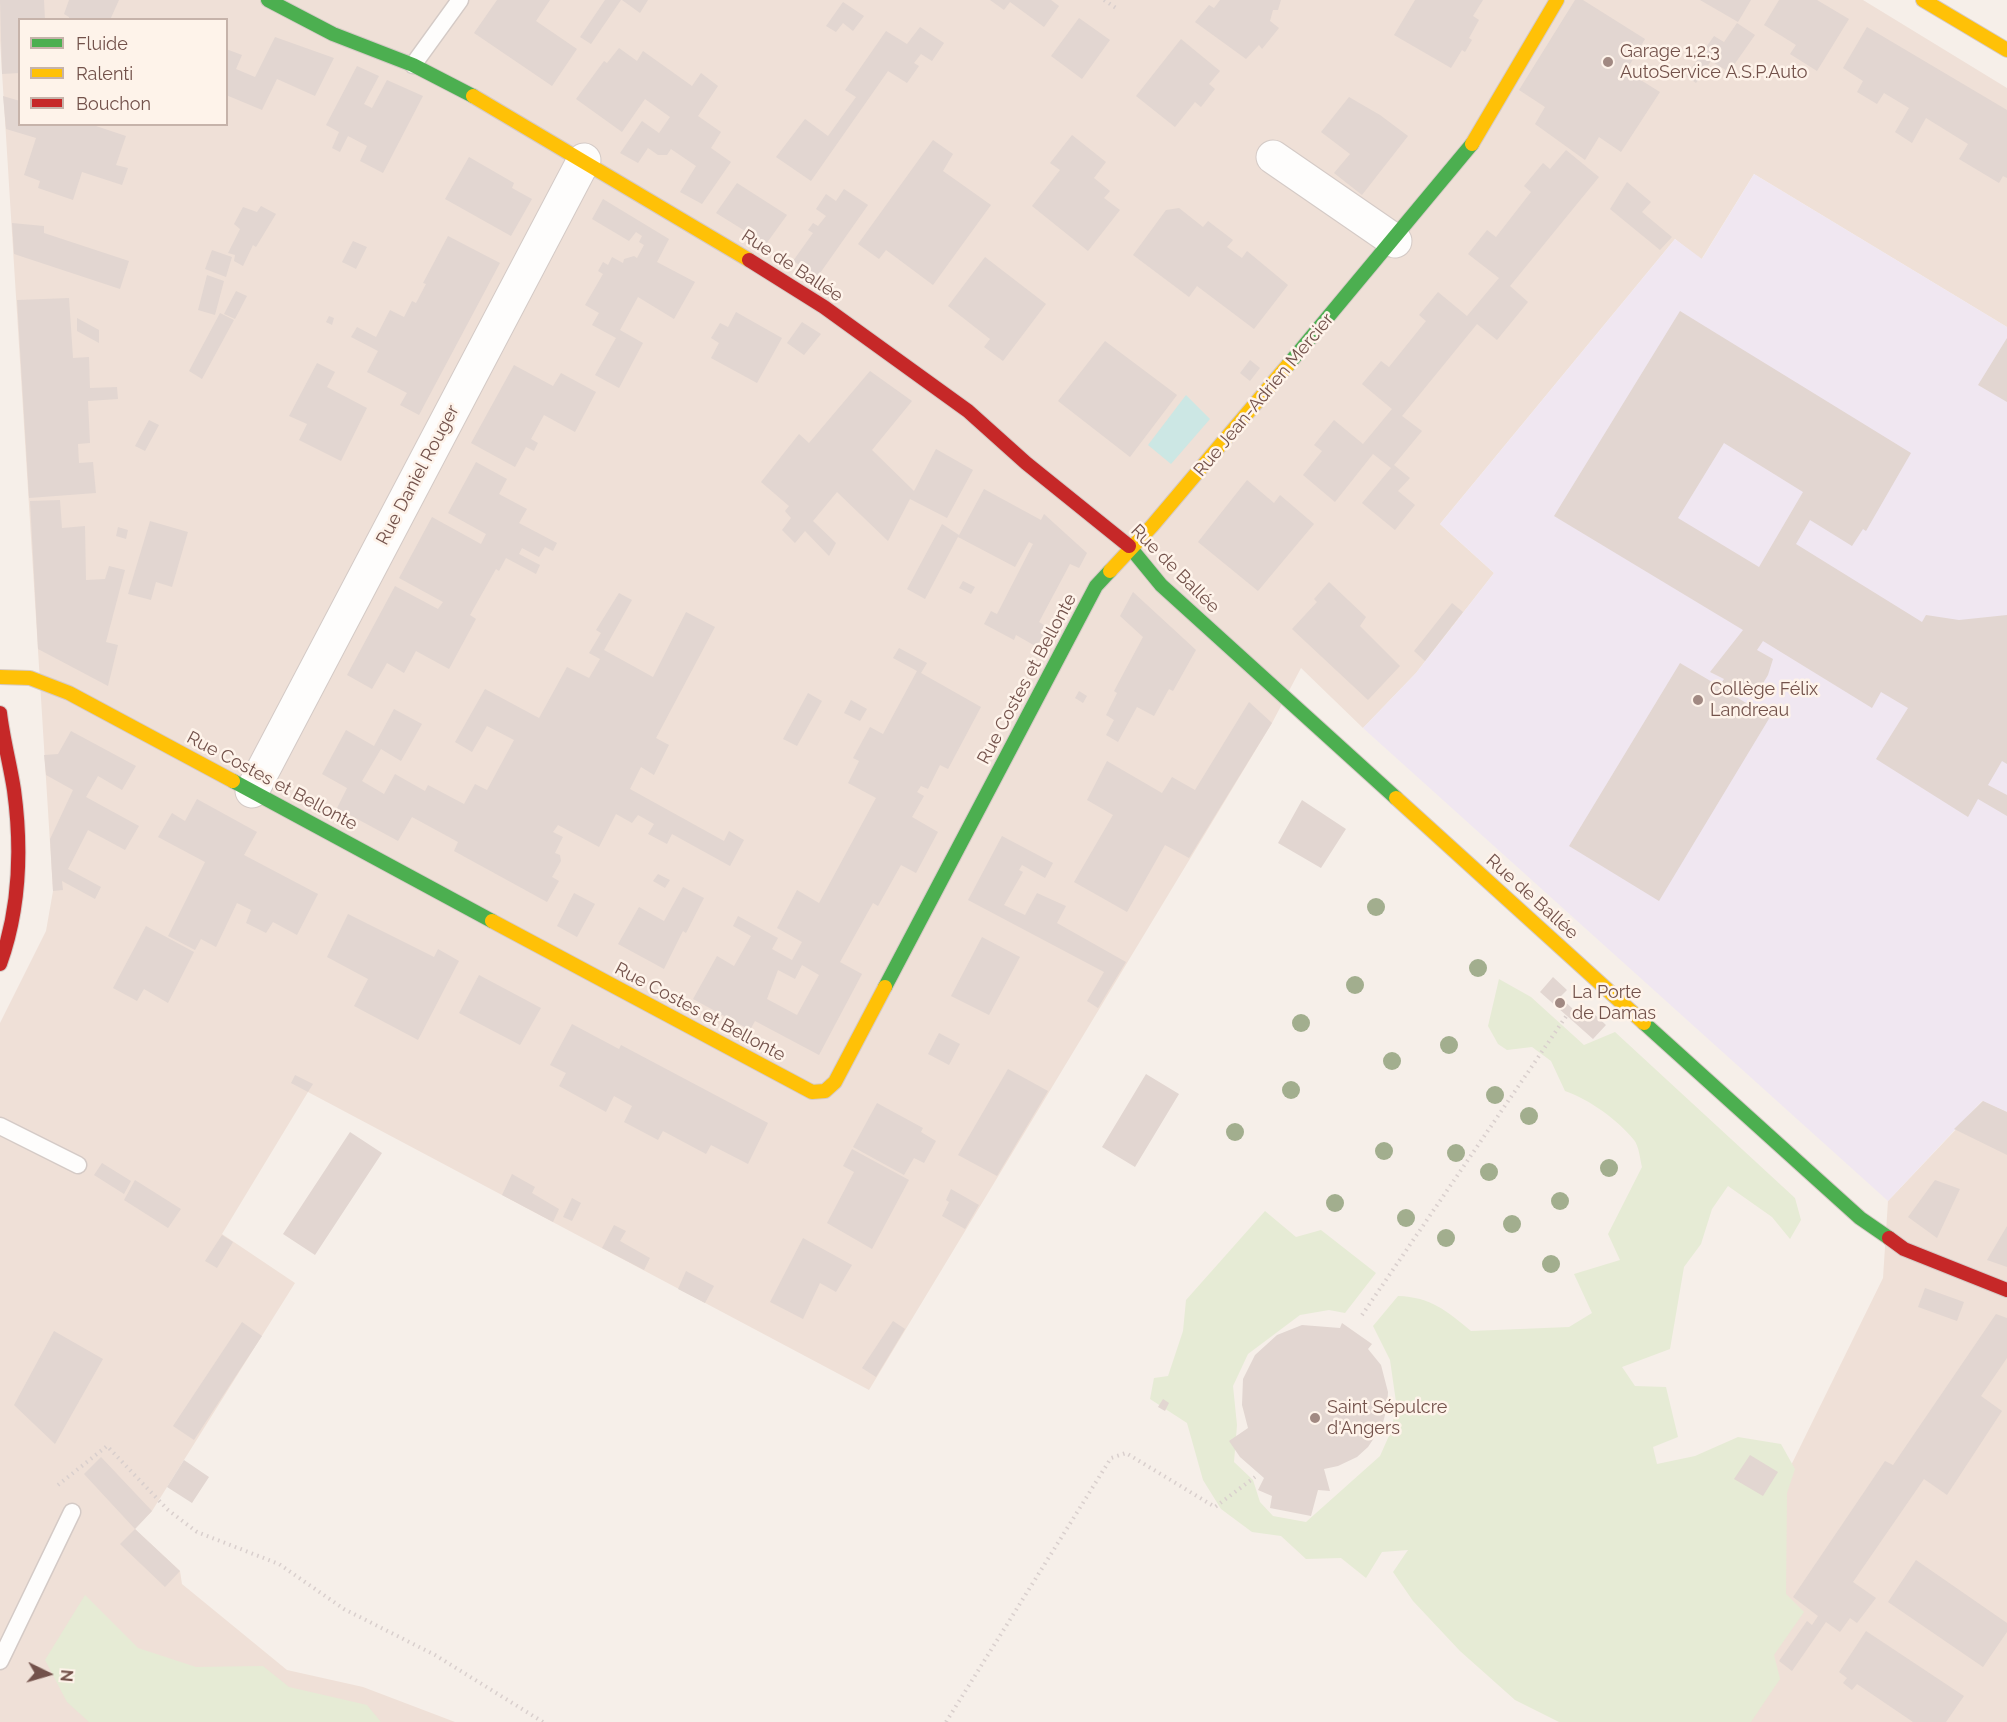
<!DOCTYPE html>
<meta charset="utf-8">
<style>
body{margin:0}
#map{position:relative;width:2007px;height:1722px;overflow:hidden;background:#f6efe9;font-family:Raleway,sans-serif}
canvas{display:block}
.legend{position:absolute;left:18px;top:18px;width:210px;height:108px;box-sizing:border-box;background:#fef3ea;border:2px solid #c6b3aa;margin:0;padding:8px 10px;list-style:none;font-size:18px;color:#73524b}
.legend li{display:flex;align-items:center;gap:12px;height:30px}
.legend b{width:30px;border:2px solid #c6b3aa}
.north{position:absolute;left:18px;top:1644px;width:60px;height:60px;-webkit-text-stroke:4px #fef3ea;paint-order:stroke;rotate:95deg;font-size:16px;font-weight:700;line-height:24px;text-align:center;color:#73524b}
.north::after{content:'';display:block;margin:auto;width:21px;height:27px;background:#73524b;clip-path:polygon(50% 0,100% 100%,50% 72%,0 100%)}
</style>
<div id="map">
<canvas width="2007" height="1722"></canvas>
<ul class="legend">
<li><b style="height:8px;background:#4caf50"></b>Fluide</li>
<li><b style="height:8px;background:#ffc107"></b>Ralenti</li>
<li><b style="height:8px;background:#c62828"></b>Bouchon</li>
</ul>
<div class="north">N</div>
</div>
<script>
const g = document.querySelector('canvas').getContext('2d');
g.lineJoin = 'round';
function fill(path, color) { g.fillStyle = color; g.fill(path, 'evenodd'); }
function stroke(path, color, width, dash) { g.strokeStyle = color; g.lineWidth = width; g.lineCap = dash ? 'butt' : 'round'; g.setLineDash(dash || []); g.stroke(path); }
function label(font, color, halo, rows, align = 'center') {
  g.font = font + ' Raleway,sans-serif'; g.lineWidth = 5; g.setLineDash([]); g.textBaseline = 'middle'; g.strokeStyle = halo; g.fillStyle = color; for (const [text, x, y, turn = 0] of rows) {
    g.save(); g.translate(x, y); g.rotate((+turn || 0) * Math.PI / 180); g.textAlign = isNaN(turn) ? turn : align; if (halo) g.strokeText(text, 0, 0); g.fillText(text, 0, 0); g.restore();
  }
}
const residential = new Path2D(`
 M0,0H1863L2007,88V327L1754,174L1701,260L1675,239L1440,524L1494,573L1416,673L1363,728L1301,668L1272,723L869,1390L308,1092L222,1234L295,1283L152,1511L135,1529L180,1571L182,1584L287,1670L363,1687L455,1722H0V1023L46,931L53,891L0,40ZM20,20H226V124H20Z
 M1983,1101L2007,1112V1722H1665L1883,1278L1888,1201Z`);
const education = new Path2D(`
 M1754,174L2007,327V1112L1982,1101L1888,1201L1363,728L1416,673L1494,573L1440,524L1675,239L1702,259Z`);
const green = new Path2D(`
 M1499,979L1531,997L1584,1045L1615,1032L1795,1198L1801,1220L1790,1239L1772,1217L1728,1186L1712,1209L1701,1244L1684,1267L1670,1349L1622,1367L1635,1386L1666,1387L1678,1437L1653,1447L1657,1464L1695,1456L1738,1437L1781,1444L1795,1469L1787,1493L1786,1594L1804,1612L1774,1655L1780,1679L1751,1722H1559L1515,1700L1460,1651L1413,1601L1393,1572L1408,1550L1382,1552L1366,1578L1341,1558L1306,1559L1281,1536L1252,1532L1221,1509L1203,1480L1187,1423L1150,1399L1154,1378L1168,1376L1183,1331L1186,1300L1265,1211L1296,1237L1321,1230L1376,1273L1345,1313L1329,1310L1300,1315L1248,1354L1233,1386L1237,1425L1234,1462L1253,1480L1260,1502L1273,1516L1306,1522L1380,1456L1392,1429L1396,1402L1390,1360L1373,1326L1398,1296C1431,1297 1447,1311 1471,1331L1569,1327L1592,1313L1574,1274L1620,1260L1608,1234L1642,1167C1640,1159 1639,1146 1634,1140C1617,1119 1590,1100 1565,1091L1551,1061L1532,1047L1507,1050L1498,1044L1488,1026Z
 M85,1595L138,1648L196,1667L263,1666L289,1687L367,1705L381,1722H89L67,1702L45,1660Z`);
const water = new Path2D(`
 M1186,395L1210,419L1171,464L1148,445Z`);
const building = new Path2D(`
 M0,0H44L45,20H20V73L2,74Z
 M69,0H119L110,20H69V17L64,14Z
 M497,0H550L536,21L577,49L552,86L474,33Z
 M605,0H621L591,44L580,37Z
 M622,0H648L640,13Z
 M990,0H1051L1059,6L1044,27L1010,2L1004,10Z
 M1220,0H1281L1278,10H1273L1270,21L1279,28L1262,49L1259,45L1246,59L1195,22L1209,5L1214,8Z
 M1415,0H1483L1473,16L1479,20L1469,38L1472,40L1465,52L1462,50L1451,68L1394,35Z
 M1575,0H1583L1645,39L1626,71L1660,92L1621,152L1599,137L1585,160L1535,124L1545,107L1519,90Z
 M1700,0H1751L1738,22Z
 M1779,0H1817L1849,19L1817,71L1790,54L1796,45L1764,25Z
 M843,2L864,16L853,31L843,23L836,32L826,26Z
 M1079,18L1110,40L1082,79L1051,56Z
 M1737,23L1755,35L1729,72L1711,61L1696,83L1686,76L1714,36L1724,42Z
 M920,27L944,43L932,61L921,54L914,63L919,66L907,83L888,71L811,181L776,157L805,119L828,136L856,97L845,90L886,31L907,44Z
 M1867,27L2007,110V178L2003,176L1999,183L1959,159L1968,144L1926,118L1912,143L1895,132L1909,108L1884,93L1877,104L1857,92L1863,81L1843,68Z
 M275,37L334,58L315,96L277,79L262,110L226,95V49L242,55L236,69L255,77Z
 M1181,39L1220,71L1209,84L1215,89L1201,107L1195,102L1175,127L1136,96Z
 M619,48L637,61L643,51L692,86L701,73L718,86L698,116L721,132L711,148L731,162L702,204L680,192L696,166L671,149L667,155H658L648,148L638,163L620,153L642,121L659,133L670,117L645,99L622,132L576,99L604,61L607,63Z
 M357,66L379,76L364,104L372,108L387,80L423,96L383,173L360,161L367,146L348,136L340,152L332,148L339,132L326,125Z
 M3,96L20,101V124H90L126,136L116,165L128,168L122,185L82,172L73,200L38,188L40,181L24,175L36,138L6,129Z
 M1349,97L1380,115L1408,136L1362,195L1334,173L1350,154L1321,132Z
 M1072,135L1106,162L1094,178L1110,191L1104,198L1120,210L1088,251L1032,206L1060,170L1050,163Z
 M933,140L953,154L943,171L991,205L933,285L886,250L879,259L858,244Z
 M1566,150L1599,177L1510,286L1528,302L1497,340L1477,324L1402,416L1422,431L1394,465L1410,478L1398,491L1415,505L1395,530L1362,503L1391,468L1373,454L1335,502L1303,475L1322,451L1314,445L1334,420L1363,444L1392,409L1362,384L1381,361L1389,367L1426,321L1419,315L1438,292L1467,316L1499,278L1468,254L1487,230L1496,237L1531,192L1524,186L1543,163L1550,169Z
 M469,157L514,183L512,188L532,199L511,236L445,199Z
 M1627,182L1651,202L1642,212L1672,237L1660,250L1610,209Z
 M737,183L787,215L766,244L716,213Z
 M844,189L868,205L818,276L793,261L813,233L808,230L813,223L818,226L826,216L816,209L826,194L836,201Z
 M603,199L669,239L657,262L695,282L674,319L638,297L620,330L643,343L619,388L595,375L616,338L592,325L599,313L585,305L603,274L598,271L603,262L608,265L612,257L623,263L624,259L634,256L637,258L644,245L639,242L642,236L636,232L629,241L592,219Z
 M261,206L276,214L256,247L253,245L243,266L234,261L235,255L228,253L240,229L234,224L243,207L257,212Z
 M1179,208L1203,227L1208,221L1233,240L1227,247L1242,258L1247,251L1288,285L1254,329L1197,286L1189,297L1133,255L1166,210Z
 M12,223L44,226V233L129,261L120,289L14,254Z
 M448,236L500,263L419,415L400,405L407,393L367,372L378,351L351,337L357,327L376,337L390,310L404,317L412,301L416,303L426,284L423,283Z
 M353,241L367,247L356,269L342,262Z
 M212,250L232,257L226,277L205,269Z
 M985,257L1046,304L1003,361L984,347L990,339L948,306Z
 M207,275L224,281L215,315L198,310Z
 M236,291L247,296L235,319L224,314Z
 M69,298L73,358L89,357L90,388L117,387L118,399L88,401L90,443L78,444L79,463L93,462L96,493L29,498L17,300Z
 M1680,311L1911,453L1866,531L1863,529L1852,546L1810,520L1796,544L1922,622L1926,615L1959,620L2007,615V764L2002,761L1988,785L2007,795V816L1978,799L1968,817L1876,759L1908,708L1881,692L1872,708L1763,641L1757,650L1773,659L1768,675L1754,698L1735,687L1731,694L1770,717L1659,901L1569,846L1680,663L1719,686L1724,679L1710,672L1743,630L1554,516ZM1724,443L1803,492L1759,567L1678,518Z
 M736,312L782,338L757,383L711,358L719,343L711,338L720,323L728,327Z
 M220,313L234,320L202,379L189,371Z
 M329,316L334,318L332,325L326,322Z
 M77,318L99,330V343L77,331Z
 M802,322L821,334L804,355L787,343Z
 M2007,338V402L1978,385Z
 M1105,341L1177,395L1130,457L1058,401Z
 M1250,360L1260,368L1250,381L1240,373Z
 M317,363L335,372L327,387L367,408L341,461L299,440L307,424L289,416Z
 M514,365L553,386L561,373L596,392L575,432L544,415L531,439L538,443L534,451L526,447L515,467L471,443Z
 M870,371L912,401L872,450L914,491L936,449L973,470L947,518L910,499L888,541L837,492L813,521L836,543L829,556L805,531L795,543L782,530L791,518L785,511L789,506L761,482L799,434L809,443Z
 M149,420L159,425L145,451L135,446Z
 M476,462L507,479L499,494L527,509L519,523L557,543L553,551L545,547L539,557L522,548L519,554L540,565L536,574L506,558L499,571L496,569L470,615L476,619L449,669L416,651L404,673L387,663L372,689L347,675L395,586L438,609L443,602L399,578L432,517L481,544L486,534L448,513Z
 M1247,480L1274,503L1280,495L1314,524L1258,591L1198,542Z
 M984,489L1041,520L1044,514L1087,553L1079,568L1070,564L1039,622L1047,627L1037,647L1016,635L1014,640L984,624L991,611L997,614L1033,544L1029,542L1015,567L958,537Z
 M60,500L62,528L85,526L86,580L105,579L109,566L125,570L106,642L118,645L108,686L38,649L30,501Z
 M150,521L188,532L172,587L156,582L151,600L128,594Z
 M942,524L959,535L925,599L907,589Z
 M118,527L128,530L126,539L116,536Z
 M963,581L975,587L971,594L959,588Z
 M1329,582L1366,617L1360,626L1400,666L1368,700L1292,629L1317,602L1314,599Z
 M1133,592L1196,650L1173,691L1169,689L1154,716L1137,707L1118,742L1106,735L1114,720L1106,715L1117,693L1114,691L1143,637L1120,616Z
 M619,593L632,600L604,650L653,677L686,612L715,627L656,738L669,745L654,775L641,767L630,789L724,841L729,831L744,840L730,866L672,834L667,844L648,834L654,824L638,815L632,823L616,814L599,847L558,825L553,832L563,837L555,853L560,855L561,861L552,877L559,881L547,902L454,851L458,842L412,817L398,841L337,808L347,788L322,774L346,730L374,746L394,709L422,724L401,761L381,749L362,781L384,794L395,774L425,791L428,785L464,804L475,784L487,790L514,740L487,726L472,752L455,742L485,689L539,718L567,667L589,678L600,659L589,653L601,633L596,630Z
 M1452,603L1463,612L1425,661L1414,651Z
 M899,648L927,663L921,673L981,707L948,769L940,765L928,789L921,786L917,792L924,796L912,817L938,832L916,873L901,865L878,906L873,903L840,962L862,974L819,1055L755,1021L750,1030L693,999L717,956L734,966L751,936L733,926L738,916L778,938L772,949L792,960L802,942L777,928L797,890L819,903L876,798L848,783L859,761L853,758L870,727L883,734L917,671L893,658ZM802,965L819,975L797,1015L767,999L778,970L795,979Z
 M1079,691L1087,696L1083,703L1075,698Z
 M808,693L822,701L797,746L783,739Z
 M851,700L867,709L860,721L844,713Z
 M1249,702L1272,723L1189,858L1165,845L1127,912L1074,882L1113,815L1087,800L1107,761L1162,793L1172,777L1195,790Z
 M71,731L136,766L122,790L98,776L86,797L139,826L125,850L88,830L68,869L101,887L95,899L62,881L63,890L53,891L50,839L73,790L46,775L44,755L58,754Z
 M197,799L257,832L244,855L318,894L297,935L273,922L266,933L246,923L251,910L237,903L216,947L201,939L195,950L168,936L205,862L158,837L172,813L185,821Z
 M1302,800L1346,829L1321,868L1278,843Z
 M1002,836L1053,863L1045,878L1022,865L1019,870L1023,872L1004,905L1025,915L1037,893L1066,906L1057,923L1126,962L1098,1008L1087,1001L1104,972L968,900Z
 M658,874L670,880L665,888L653,881Z
 M683,887L704,898L686,933L683,931L664,969L618,944L639,907L664,921Z
 M574,893L595,904L577,937L557,926Z
 M348,914L434,957L438,949L459,961L418,1040L354,1006L368,979L327,957Z
 M146,926L194,952L168,1003L144,989L137,1001L113,988Z
 M982,937L1020,957L989,1015L951,996Z
 M479,975L541,1008L520,1045L459,1013Z
 M1553,977L1567,990L1560,997L1586,1021L1593,1013L1606,1025L1593,1039L1540,992Z
 M572,1024L619,1049L621,1045L768,1123L748,1164L711,1145L706,1154L663,1131L658,1140L624,1122L632,1106L614,1096L606,1112L559,1086L566,1073L550,1065Z
 M939,1033L960,1044L949,1065L928,1054Z
 M1008,1069L1048,1091L997,1176L958,1155Z
 M1146,1074L1179,1094L1135,1167L1102,1147Z
 M295,1075L313,1084L308,1092L291,1083Z
 M1983,1101L2007,1112V1155L1954,1129Z
 M877,1103L923,1128L921,1132L936,1141L924,1163L914,1158L904,1175L853,1147Z
 M350,1132L382,1153L315,1255L283,1234Z
 M852,1149L909,1180L872,1249L827,1223L854,1172L843,1166Z
 M102,1163L131,1181L124,1194L94,1175Z
 M512,1174L535,1187L532,1193L559,1209L553,1222L502,1195Z
 M135,1180L181,1209L168,1228L124,1200Z
 M1935,1180L1960,1189L1937,1238L1908,1217Z
 M951,1189L979,1205L965,1229L942,1216L949,1202L946,1200Z
 M572,1198L581,1203L572,1221L563,1217Z
 M614,1225L626,1231L620,1241L650,1258L644,1270L602,1248Z
 M2007,1226V1267L1987,1260Z
 M222,1235L233,1242L217,1268L205,1261Z
 M803,1238L852,1265L836,1292L820,1283L803,1319L770,1302Z
 M686,1271L714,1286L705,1303L678,1289Z
 M1925,1288L1964,1302L1957,1321L1918,1307Z
 M1996,1314L2007,1318V1358L1981,1396L2002,1411L1947,1495L1924,1479L1853,1582L1876,1598L1857,1623L1850,1618L1840,1632L1826,1622L1792,1671L1779,1661L1807,1621L1812,1625L1818,1616L1793,1597L1885,1461L1893,1465Z
 M893,1321L905,1329L876,1377L862,1368Z
 M242,1322L262,1336L194,1440L173,1426Z
 M1342,1323L1372,1344L1368,1349L1381,1365L1388,1392L1387,1408L1382,1426L1368,1447L1357,1457L1338,1466L1324,1469L1330,1491L1318,1490L1311,1516L1270,1508L1272,1496L1258,1490L1264,1478L1240,1457L1229,1441L1248,1428L1242,1405L1243,1379L1255,1355L1277,1335L1302,1325L1340,1328Z
 M54,1331L103,1359L55,1444L14,1405Z
 M1163,1399L1169,1403L1165,1411L1158,1407Z
 M1750,1455L1778,1472L1763,1496L1734,1479Z
 M101,1457L152,1511L135,1529L84,1474Z
 M184,1460L209,1477L192,1503L167,1487Z
 M135,1529L180,1571L165,1587L120,1544Z
 M1916,1560L2007,1623V1632L1983,1667L1888,1602Z
 M1866,1631L1964,1696L1946,1722H1913L1857,1684L1852,1690L1843,1683L1847,1678L1839,1672Z`);
const path = new Path2D(`
 M1104,0L1116,8
 M1362,1315L1567,1015
 M58,1485L107,1446L168,1510L197,1532L279,1564L344,1609L435,1655L543,1722
 M946,1722L1111,1458L1126,1453L1215,1507L1255,1477`);
const lane = new Path2D(`
 M413,65L460,0
 M0,1126L78,1165
 M0,1661L72,1512`);
const street = new Path2D(`
 M1273,157L1395,241
 M252,791L584,160`);
const fast = new Path2D(`
 M268,0L333,34L413,65L473,96
 M1288,365L1472,144
 M1129,546L1161,585L1396,798
 M233,781L492,921
 M885,987L1096,586L1110,571
 M1644,1023L1860,1218L1889,1238`);
const slow = new Path2D(`
 M1923,0L2007,50
 M473,96L749,260
 M1472,144L1557,0
 M1110,571L1152,526L1288,365
 M0,677L30,678L69,693L233,781
 M1396,798L1644,1023
 M492,921L812,1092L825,1091L835,1082L885,987`);
const jam = new Path2D(`
 M749,260L824,307L968,411L1026,463L1129,546
 M0,713C3,739 10,764 14,790C22,849 20,908 0,964
 M1889,1238L1904,1249L2007,1290`);
const trees = [
 [1376,907],
 [1478,968],
 [1355,985],
 [1301,1023],
 [1449,1045],
 [1392,1061],
 [1291,1090],
 [1495,1095],
 [1529,1116],
 [1235,1132],
 [1384,1151],
 [1456,1153],
 [1609,1168],
 [1489,1172],
 [1560,1201],
 [1335,1203],
 [1406,1218],
 [1512,1224],
 [1446,1238],
 [1551,1264]
];
const markers = [
 [1608,62,6,"#a18982"],
 [1698,700,6,"#a18982"],
 [1560,1003,6,"#a18982"],
 [1315,1418,6,"#a18982"]
];
const poiNames = [
 ["Garage 1,2,3",1620,52],
 ["AutoService A.S.P.Auto",1620,73],
 ["Collège Félix",1710,690],
 ["Landreau",1710,711],
 ["La Porte",1572,993],
 ["de Damas",1572,1014],
 ["Saint Sépulcre",1327,1408],
 ["d'Angers",1327,1429]
];
const streetNames = [
 ["Rue de Ballée",792,266,33],
 ["Rue Jean-Adrien Mercier",1264,395,-50],
 ["Rue Daniel Rouger",418,475,-62],
 ["Rue de Ballée",1175,569,45],
 ["Rue Costes et Bellonte",1027,679,-62],
 ["Rue Costes et Bellonte",272,781,28],
 ["Rue de Ballée",1532,897,42],
 ["Rue Costes et Bellonte",700,1012,28]
];
fill(residential, '#efe0d7');
fill(education, '#f0e7f1');
fill(green, '#e6ebd5');
fill(water, '#cce7e4');
fill(building, '#e2d6d1');
stroke(lane, '#d4cac6', 19);
stroke(street, '#d4cac6', 35);
stroke(fast, '#d5cac6', 16);
stroke(slow, '#d5cac6', 16);
stroke(jam, '#d5cac6', 16);
stroke(path, '#d9cfcd', 4, [1.5, 4.5]);
stroke(lane, '#fefdfc', 16);
stroke(street, '#fefdfc', 33);
stroke(fast, '#4caf50', 14);
stroke(slow, '#ffc107', 14);
stroke(jam, '#c62828', 14);
g.fillStyle = '#a2ae8e';
for (const [x, y] of trees) { g.beginPath(); g.arc(x, y, 9, 0, 2 * Math.PI); g.fill(); }
for (const [x, y, r, color] of markers) { const dot = new Path2D(); dot.arc(x, y, r, 0, 2 * Math.PI); g.fillStyle = color; g.fill(dot); stroke(dot, '#fef3ea', 2); }
label('18px', '#73524b', '#fef3ea', poiNames, 'left');
label('18px', '#73524b', '#fef3ea', streetNames);
</script>
